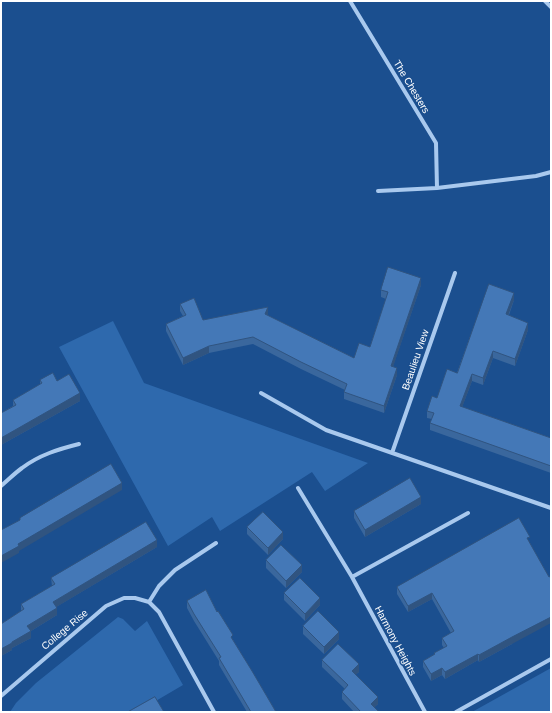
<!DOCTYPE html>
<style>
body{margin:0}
#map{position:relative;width:552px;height:713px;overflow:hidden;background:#1b4f8f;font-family:Helvetica,sans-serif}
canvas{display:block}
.frame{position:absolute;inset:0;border:2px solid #fff;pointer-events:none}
</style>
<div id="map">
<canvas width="552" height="713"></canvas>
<div class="frame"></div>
</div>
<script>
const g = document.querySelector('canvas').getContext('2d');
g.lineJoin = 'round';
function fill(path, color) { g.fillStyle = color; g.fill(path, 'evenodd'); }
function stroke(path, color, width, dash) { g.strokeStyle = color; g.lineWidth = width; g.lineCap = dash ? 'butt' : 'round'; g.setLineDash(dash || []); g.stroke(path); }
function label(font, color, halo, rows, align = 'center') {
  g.font = font + ' Helvetica,sans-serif'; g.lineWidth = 3; g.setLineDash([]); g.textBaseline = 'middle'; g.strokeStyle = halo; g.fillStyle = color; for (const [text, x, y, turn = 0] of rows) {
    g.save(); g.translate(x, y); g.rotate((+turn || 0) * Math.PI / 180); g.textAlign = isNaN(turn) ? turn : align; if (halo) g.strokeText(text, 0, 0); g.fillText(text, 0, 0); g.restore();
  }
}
const green = new Path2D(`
 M113,321L144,383L368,463L325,491L312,472L220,531L212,517L168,546L59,347Z
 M118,617L123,619L135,631L147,621L183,685L137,712H10L16,703L36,683Z
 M551,668V712H472Z`);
const minor = new Path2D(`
 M350,1L436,143L437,188
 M545,1L551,7
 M378,191L437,188L536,176L551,172
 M261,393L326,430L551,508
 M392,453L455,273
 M1,486C8,480 15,473 22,468C39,455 59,449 79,444
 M298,488L352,577L425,712
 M352,577L468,513
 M149,602L159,586L175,570L216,543
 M1,696L106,606L124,598H135L149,602L159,612L214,712
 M456,712L551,659`);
const wall = new Path2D(`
 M421,285L393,366L397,375L384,413L344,399V392L345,390L301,369L253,344L209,353L183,365L166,331V324L183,316L180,311V304L203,320L268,314L267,315L354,358L370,347L386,299L381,297V290Z
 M514,300L509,315L528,330L515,366L493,358L483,385L472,381L462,407L551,438V473L430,430V423L432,419L427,418V411L437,398L457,373Z
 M40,380L57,381L80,401L1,445V413L13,406V400L40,385Z
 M421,504L365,537L354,518V511Z
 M519,518L512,644L479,662L478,660L445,679L442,675L431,681L423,667V661L434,655V653L444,648L442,645V638L451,633L432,599L408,612L397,594V587Z
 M247,527L283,539L268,555L247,534Z
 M157,547L56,607L57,615L31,631V638L12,648V650L1,656V624L21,611V604L52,586L51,578Z
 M266,560L302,572L286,588L266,568Z
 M284,593L320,605L305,621L284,600Z
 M187,601L233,640L276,712H247L219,665V661L194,621L187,608Z
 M303,626L339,639L324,654L303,634Z
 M322,660L359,672L355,675L378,704L374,707L379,712H354L342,699V692L345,689L322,667Z`);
const shadedWall = new Path2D(`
 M421,278V285L391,373V366Z
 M514,293V300L506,321V314Z
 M268,307V314L265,321V314Z
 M528,323V330L515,366V359Z
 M209,346V353L183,365V358Z
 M493,351V358L483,385V378Z
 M397,368V375L384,413V406Z
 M472,374V381L460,413V406Z
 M80,393V401L1,445V438Z
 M122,483V490L19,551V553L1,563V556L18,544Z
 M421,497V504L365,537V530Z
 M283,532V539L268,555V548Z
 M157,540V547L53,609V602Z
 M302,565V572L286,588V581Z
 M432,593V599L408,612V606Z
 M320,598V605L305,621V614Z
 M57,608V615L31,631V638L12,648V650L1,656V649L12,642L27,626Z
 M551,617V623L512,644L479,662V655L512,637Z
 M339,632V639L324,654V647Z
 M478,654V660L445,679V672Z
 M359,664V672L352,678V671Z
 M442,668V675L431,681V674Z
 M378,697V704L371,711V704Z`);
const building = new Path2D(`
 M388,267L421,278L391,366L397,368L384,406L344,392L347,384L301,362L253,337L209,346L183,358L166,324L186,315L180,304L194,298L203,320L268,307L265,314L354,358L359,343L370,347L388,292L381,290Z
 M489,284L514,293L506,314L528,323L515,359L493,351L483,378L472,374L460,406L551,438V466L430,423L434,413L427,411L432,396L437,398L447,369L457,373Z
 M53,373L57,381L69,374L80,393L1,438V413L16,405L13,400L42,383L40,380Z
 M111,464L122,483L18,544L19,546L1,556V530L20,520V518Z
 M410,478L421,497L365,530L354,511Z
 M263,512L283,532L268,548L247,527Z
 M519,518L530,537L527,538L549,577L551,576V617L512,637L479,655L478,654L445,672L442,668L431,674L423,661L435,654L434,653L447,646L442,638L454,631L432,593L408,606L397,587Z
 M146,522L157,540L53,602L57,608L27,626L31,631L12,642V643L1,649V624L24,609L21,604L55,584L51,578Z
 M281,545L302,565L286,581L266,560Z
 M300,578L320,598L305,614L284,593Z
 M206,590L217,612L218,611L233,635L231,637L252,671L276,712H251L219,658L221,657L194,614L187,601Z
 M318,611L339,632L324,647L303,626Z
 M338,644L359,664L352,671L378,697L371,704L379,712H361L342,692L348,685L322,660Z
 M155,697L164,712H128Z`);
const streetNames = [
 ["The Chesters",411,87,59],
 ["Beaulieu View",416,360,-71],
 ["College Rise",65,630,-40],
 ["Harmony Heights",395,641,62]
];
fill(green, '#2e69ad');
stroke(minor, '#a9c9ee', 4);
fill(wall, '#3a679d');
fill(shadedWall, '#305480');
fill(building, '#4478b7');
stroke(building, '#305480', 1);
label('10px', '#fff', '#1b4f8f', streetNames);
</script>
